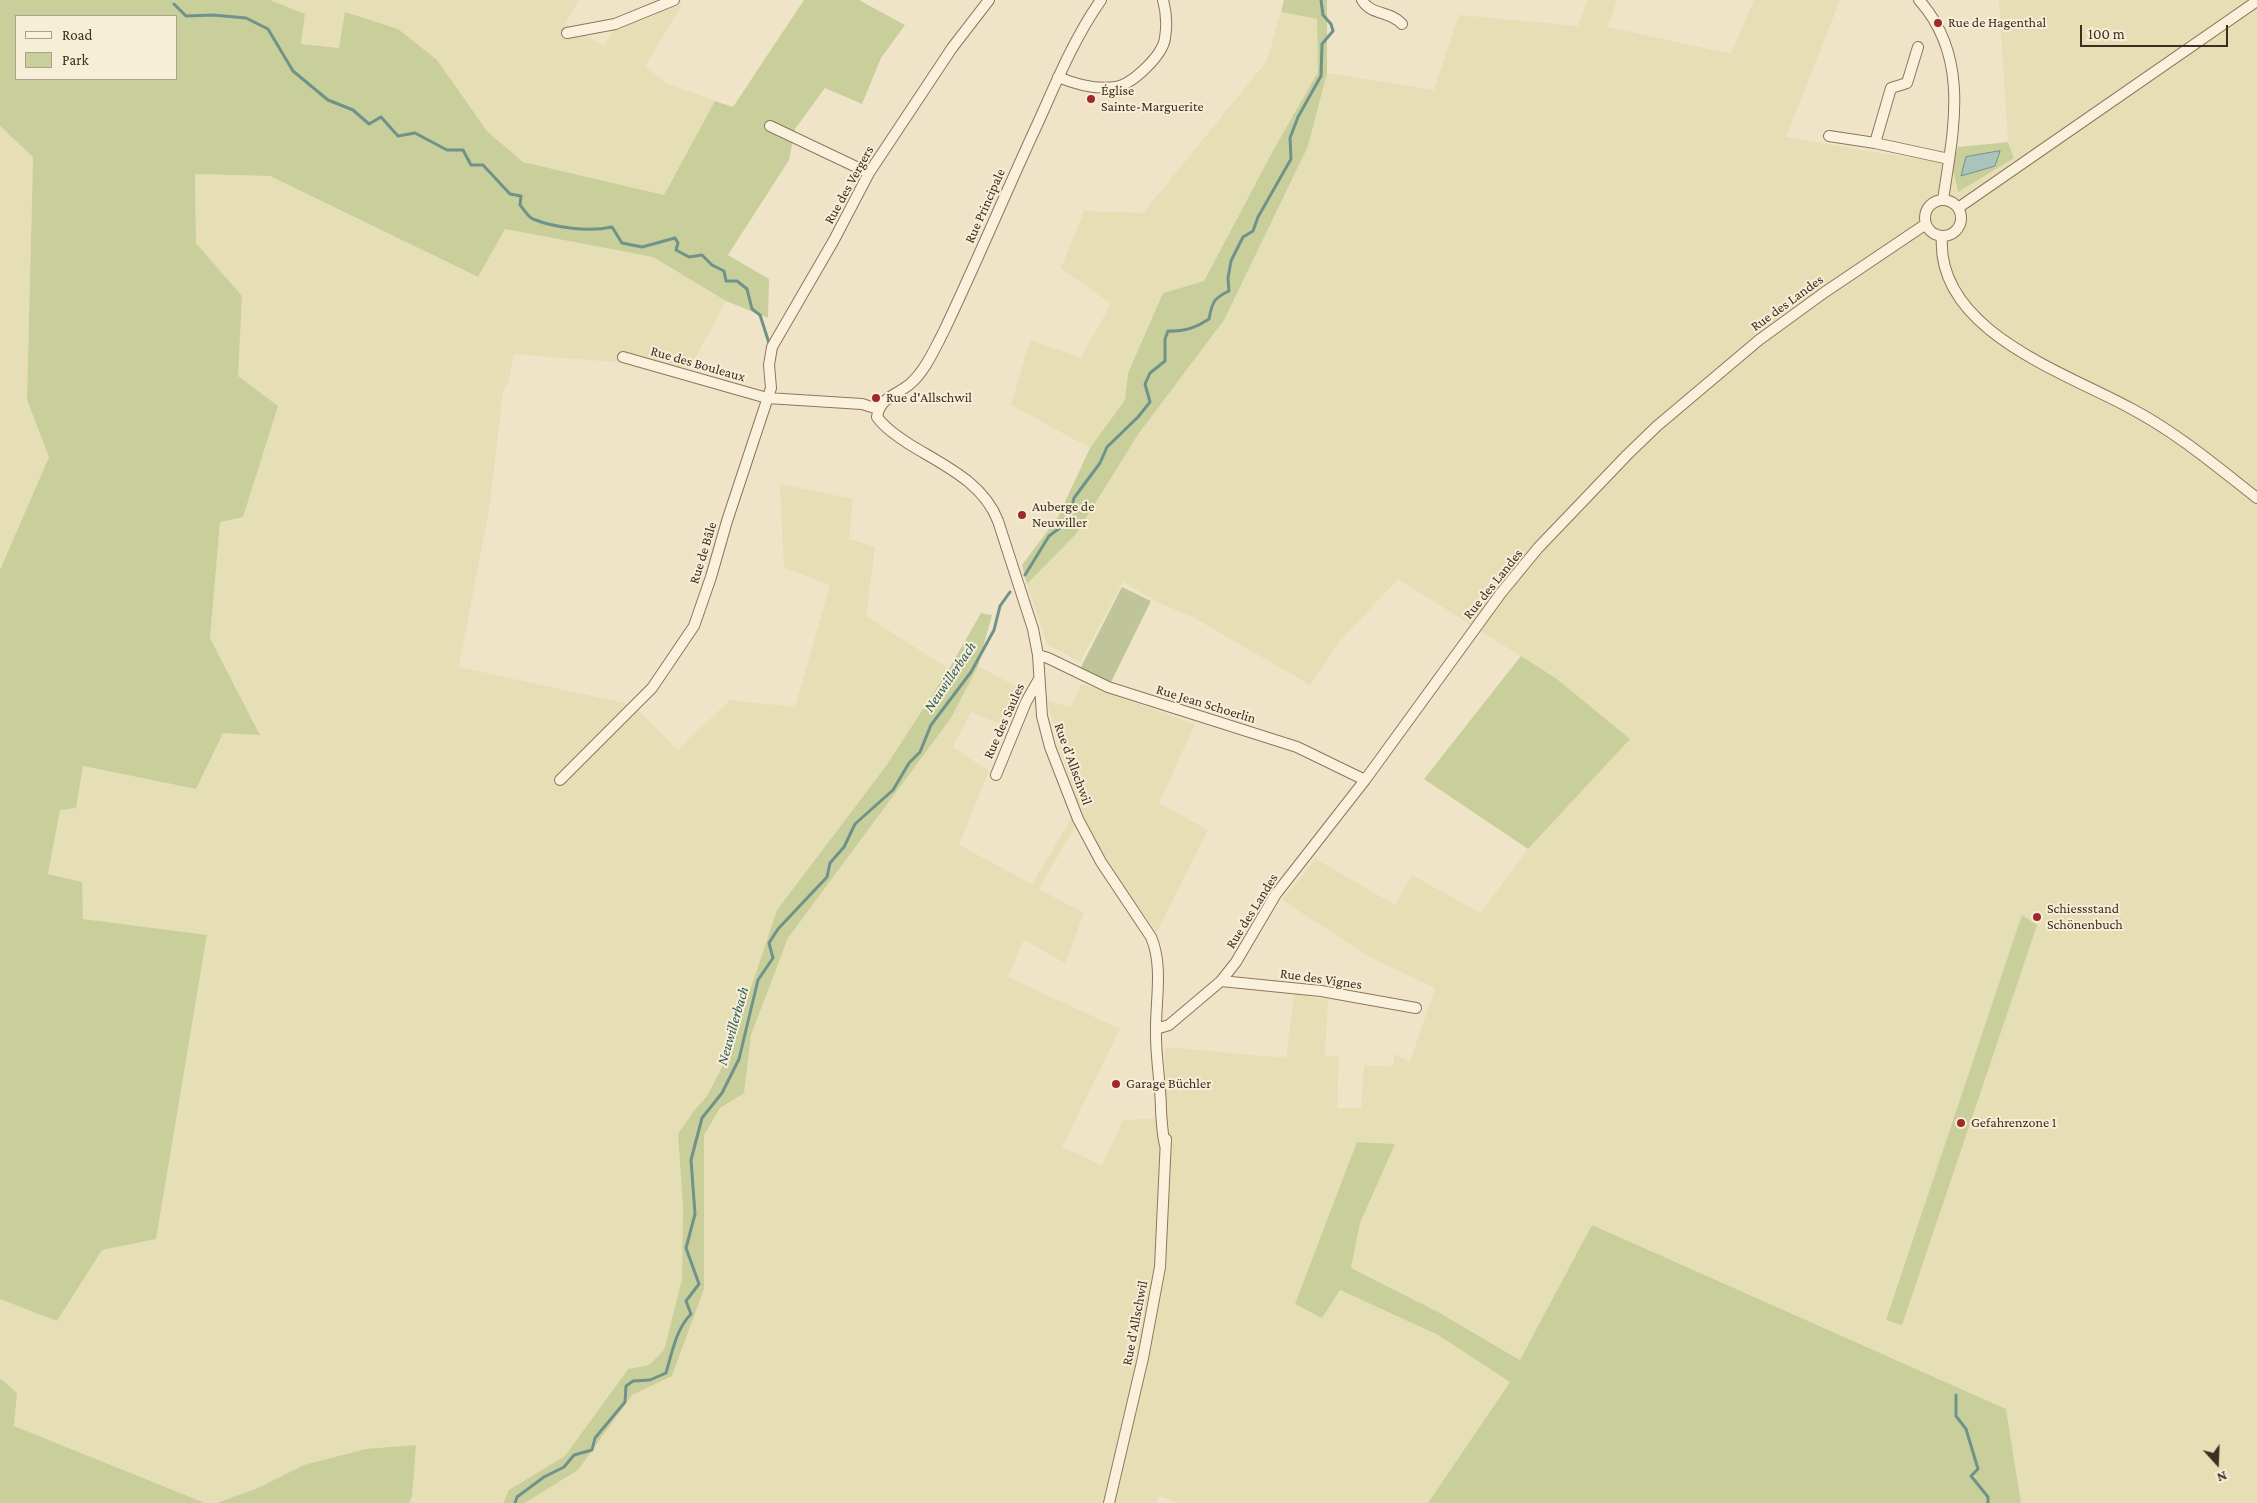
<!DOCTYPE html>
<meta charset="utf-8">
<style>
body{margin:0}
#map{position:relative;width:2257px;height:1503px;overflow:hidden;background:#f0e4c8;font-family:"Crimson Pro",serif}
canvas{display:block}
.legend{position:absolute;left:15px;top:15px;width:162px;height:65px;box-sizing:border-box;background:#f7eed8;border:1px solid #ada18e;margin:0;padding:6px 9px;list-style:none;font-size:15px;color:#3d2e20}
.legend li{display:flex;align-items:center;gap:10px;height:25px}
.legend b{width:25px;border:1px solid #ada18e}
.north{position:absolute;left:2192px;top:1438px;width:50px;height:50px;-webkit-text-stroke:4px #f7eed8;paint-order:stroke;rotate:160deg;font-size:14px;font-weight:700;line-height:20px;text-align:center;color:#3d2e20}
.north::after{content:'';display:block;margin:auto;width:18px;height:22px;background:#3d2e20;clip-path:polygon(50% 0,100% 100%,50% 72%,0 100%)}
.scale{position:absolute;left:2080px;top:25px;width:148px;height:22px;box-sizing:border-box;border:2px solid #3d2e20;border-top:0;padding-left:6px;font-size:15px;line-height:18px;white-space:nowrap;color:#3d2e20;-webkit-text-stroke:4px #f7eed8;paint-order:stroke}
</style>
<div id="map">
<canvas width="2257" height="1503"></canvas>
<ul class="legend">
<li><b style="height:6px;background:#faf1dc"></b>Road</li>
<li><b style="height:14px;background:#c9cf9b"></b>Park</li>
</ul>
<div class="north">N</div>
<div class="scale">100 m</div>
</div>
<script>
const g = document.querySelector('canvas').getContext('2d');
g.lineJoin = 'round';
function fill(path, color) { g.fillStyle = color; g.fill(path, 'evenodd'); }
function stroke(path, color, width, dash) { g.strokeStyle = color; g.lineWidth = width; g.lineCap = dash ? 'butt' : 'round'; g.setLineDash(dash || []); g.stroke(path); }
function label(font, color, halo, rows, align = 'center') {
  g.font = font + ' "Crimson Pro",serif'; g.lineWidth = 4; g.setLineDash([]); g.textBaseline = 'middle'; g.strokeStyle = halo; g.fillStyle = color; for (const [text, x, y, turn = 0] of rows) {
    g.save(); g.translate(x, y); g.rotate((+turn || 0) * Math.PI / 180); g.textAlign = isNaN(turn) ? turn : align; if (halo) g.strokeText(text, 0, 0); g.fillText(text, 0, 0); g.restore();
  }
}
const farmland = new Path2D(`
 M270,0H579L565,24L604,46L613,30L683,3L645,66L666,83L715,101L664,195L523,162L487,131L437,60L301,44L305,14Z
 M1587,0H1617L1608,27L1731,54L1754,0H1840L1786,137L1952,165L1958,191L2014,157L2008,142L1999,0H2257V1503H2021L2006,1409L1592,1226L1521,1360L1438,1312L1351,1268L1360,1223L1395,1144L1358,1142L1340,1290L1438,1335L1510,1382L1428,1503H1178L1160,1496L1156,1503H525L578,1470L632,1395L672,1376L704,1289V1135L720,1108L744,1092L751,1035L788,938L951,718L978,666L1023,690L1006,726L971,712L953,747L989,771L959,845L1032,884L1079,806L1060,749L1047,700L1071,707L1081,684L1195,724L1159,803L1208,830L1157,932L1115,876L1082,814L1039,889L1084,913L1065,963L1024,940L1008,977L1120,1029L1062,1147L1102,1165L1123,1120L1166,1118L1165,1047L1286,1058L1294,994L1328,1000L1325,1055L1339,1057L1337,1108H1361L1364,1065L1393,1067L1394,1054L1410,1062L1435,988L1370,957L1282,900L1316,859L1395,905L1412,875L1480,913L1528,849L1630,739L1557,679L1398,579L1340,641L1310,685L1191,616L1157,602L1123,582L1080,662L1047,644L1027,584L1076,534L1139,433L1308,146L1327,73L1434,90L1459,15L1578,26Z
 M1281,12L1317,19L1318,72L1275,147L1204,281L1163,293L1128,373L1125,400L1090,448L1011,405L1030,340L1081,357L1111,304L1061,268L1084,211L1143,213L1267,61Z
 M0,126L33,156L27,400L49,457L0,570Z
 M195,174L270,176L477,277L505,229L653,257L726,301L690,368L514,354L508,383L503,391L490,504L459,667L633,705L678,750L730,700L795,707L830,585L784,568L780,484L853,499L849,539L875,547L866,616L949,669L886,766L777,910L728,1056L707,1096L693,1112L678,1134L683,1206L682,1279L664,1350L649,1365L627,1369L565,1457L509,1490L503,1503H409L412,1497L415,1445L304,1465L258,1488L217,1503H205L14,1426L17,1394L0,1378V1299L57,1321L102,1250L156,1238L207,936L83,919L48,874L60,809L76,808L83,766L196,789L223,732L260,734L210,638L220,522L237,376L242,296L196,243Z`);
const green = new Path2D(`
 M0,0H270L305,14L301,44L339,48L345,12L398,29L437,60L487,131L523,162L664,195L715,101L733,107L804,0H859L905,25L881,58L862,104L825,88L795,129L789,160L728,255L769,279L768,318L726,301L653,257L505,229L478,277L270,176L195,174L196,243L242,296L238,376L278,406L243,517L220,522L210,638L260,735L223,733L196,789L83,766L76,808L60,810L48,874L82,882L83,919L207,935L156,1239L102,1250L57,1321L0,1299V570L49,457L27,400L33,157L0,126ZM16,16H176V79H16Z
 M1284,0H1327V73L1308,146L1224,320L1139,433L1076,534L1027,584L1022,565L1058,517L1090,448L1125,400L1128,373L1163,293L1204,281L1275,147L1318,72L1317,19L1281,12Z
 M2008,142L2014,158L1958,192L1952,165L1958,147Z
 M981,613L992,615L978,666L951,718L788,938L751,1035L744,1093L720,1108L704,1135V1289L672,1376L632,1395L578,1470L525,1503H503L509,1490L565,1456L628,1369L649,1365L664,1350L682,1279L683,1206L678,1134L693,1112L707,1096L728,1056L777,910L886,766L949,669Z
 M1521,656L1557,679L1630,739L1528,849L1424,779Z
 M2022,915L2037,925L1902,1325L1886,1320Z
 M1357,1142L1395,1144L1360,1223L1351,1268L1438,1312L1520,1360L1592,1225L2006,1409L2021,1503H1428L1510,1382L1438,1335L1340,1290L1322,1318L1295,1304Z
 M0,1378L17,1393L14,1426L205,1503H0Z
 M416,1445L412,1497L409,1503H217L258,1488L304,1465L366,1449Z`);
const cemetery = new Path2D(`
 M1122,587L1151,601L1111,682L1080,669Z`);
const water = new Path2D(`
 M2000,151L1995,166L1961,176L1966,157Z`);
const stream = new Path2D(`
 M174,4L186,16L213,15L246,18L268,29L293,71L328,100L353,110L369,124L381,117L398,136L415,133L447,150H463L471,165H483L510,194L521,196L520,205C524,209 528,217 533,219C555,228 589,232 612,227L622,243L642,247L675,238L678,243L676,250L689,257L702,255L712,265L724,271L726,281H737L747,289L752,309L760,315L769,343
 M1025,575L1049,536L1068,522L1074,498L1100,463L1107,447L1138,417L1150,402L1145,384L1150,373L1165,361V339L1168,331C1184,332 1196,328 1209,319C1212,302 1214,298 1229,291L1228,278L1231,261L1243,237L1253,231L1258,217L1291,159L1290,138L1298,117L1321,76L1322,44L1333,31L1331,24L1323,15L1321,0
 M1956,1395V1416L1966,1429L1978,1469L1971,1476L1988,1497V1503
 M515,1503L517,1497L544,1477L564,1467L574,1455L592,1450L595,1438L625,1402L626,1386L633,1381L650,1380L666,1373C672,1353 676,1329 691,1314L686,1301L699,1284L686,1248L695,1214L691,1160L702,1118L722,1093L739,1059L758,980L773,958L769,943L778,929L827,877L830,863L844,847L855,824L893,790L909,763L920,752L931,725L971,672L994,630L1000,606L1010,592`);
const minor = new Path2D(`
 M1101,0C1074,38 1056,83 1037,125C1005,194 976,264 943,333C934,350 925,371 910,384C897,395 880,397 877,417C885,428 897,436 909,444C943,465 983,482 998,521L1033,629L1038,655L1042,716L1050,747L1078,819L1101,862L1151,937C1163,965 1156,998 1156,1027C1155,1056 1161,1083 1161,1111C1162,1123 1162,1133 1165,1145
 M1362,0C1370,15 1391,11 1402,24
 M1919,0C1971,58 1953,131 1943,200
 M567,33L615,24L674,0
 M1058,77C1075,84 1097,90 1115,87C1132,85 1163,55 1165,38C1167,26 1166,11 1163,0
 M770,126L869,173
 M1829,136L1875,143L1949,159
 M1875,143L1891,88L1907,83L1918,47
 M1925 218a18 18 0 1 1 36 0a18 18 0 1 1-36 0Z
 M1958,208L2257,1
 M1942,236C1935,330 2064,372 2130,408C2176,432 2216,466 2257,498
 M623,357L767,398L862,404L878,409
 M1038,655L1048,658L1108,687L1297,747L1365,780
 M996,775L1026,702L1039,679
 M560,780L652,688L694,626L711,577L727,521L771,388L769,365L772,347L834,240L869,173L952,48L989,0
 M1221,981L1321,991L1416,1008
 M1156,1029L1169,1025L1221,981L1236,962L1276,894L1365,780L1501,593L1538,548L1627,455L1657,426L1759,340L1825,292L1926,224
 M1109,1503L1143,1358L1160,1267L1166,1139`);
const markers = [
 [1938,23,5,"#9e2a2b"],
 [1091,99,5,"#9e2a2b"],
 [876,398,5,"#9e2a2b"],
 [1022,515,5,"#9e2a2b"],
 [2037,917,5,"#9e2a2b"],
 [1116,1084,5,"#9e2a2b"],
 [1961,1123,5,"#9e2a2b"]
];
const poiNames = [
 ["Rue de Hagenthal",1948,23],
 ["Église",1101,91],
 ["Sainte-Marguerite",1101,107],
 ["Rue d'Allschwil",886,398],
 ["Auberge de",1032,507],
 ["Neuwiller",1032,523],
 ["Schiessstand",2047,909],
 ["Schönenbuch",2047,925],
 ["Garage Büchler",1126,1084],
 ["Gefahrenzone 1",1971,1123]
];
const streetNames = [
 ["Rue des Vergers",849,185,-61],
 ["Rue Principale",985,206,-66],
 ["Rue des Landes",1787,303,-36],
 ["Rue des Bouleaux",698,364,16],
 ["Rue de Bâle",703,553,-73],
 ["Rue des Landes",1493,584,-51],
 ["Rue Jean Schoerlin",1206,704,17],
 ["Rue des Saules",1004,721,-66],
 ["Rue d'Allschwil",1073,764,70],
 ["Rue des Landes",1252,911,-58],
 ["Rue des Vignes",1321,979,8],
 ["Rue d'Allschwil",1135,1323,-79]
];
const waterNames = [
 ["Neuwillerbach",950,677,-56],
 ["Neuwillerbach",733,1026,-74]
];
fill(farmland, '#e6deb5');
fill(green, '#c9cf9b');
fill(cemetery, '#bfc49a');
fill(water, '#a9c4bc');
stroke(water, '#6f938a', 1);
stroke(stream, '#6f938a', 3);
stroke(minor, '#8d765c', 12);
stroke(minor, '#faf1dc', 10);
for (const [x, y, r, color] of markers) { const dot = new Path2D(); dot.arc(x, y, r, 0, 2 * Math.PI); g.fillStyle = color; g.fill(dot); stroke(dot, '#f7eed8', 2); }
label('14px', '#3d2e20', '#f7eed8', poiNames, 'left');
label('14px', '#3d2e20', '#f7eed8', streetNames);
label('italic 15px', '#2f5d5a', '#f7eed8', waterNames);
</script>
